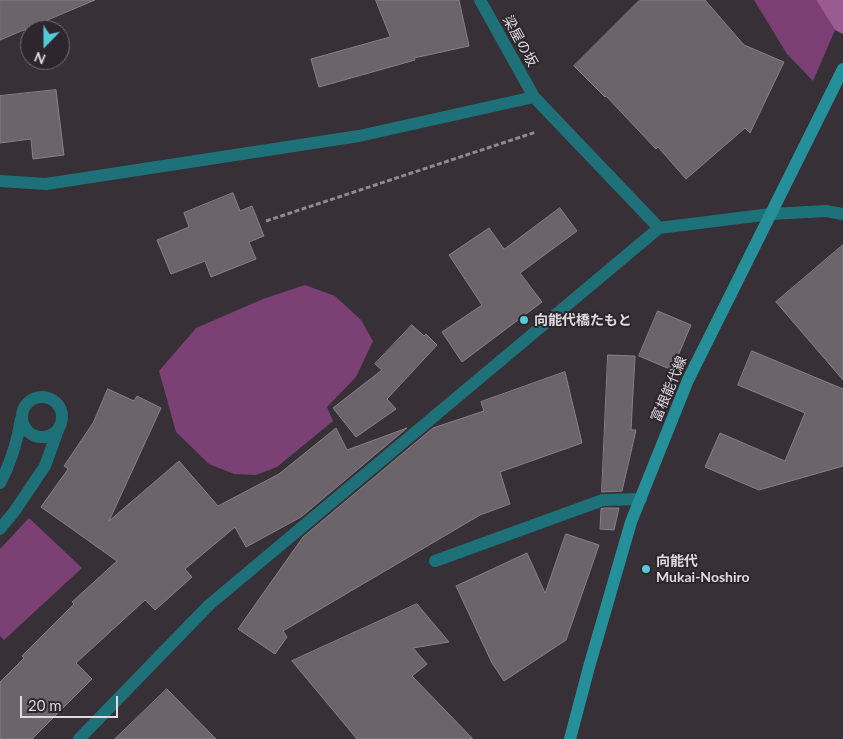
<!DOCTYPE html>
<meta charset="utf-8">
<style>
body{margin:0}
#map{position:relative;width:843px;height:739px;overflow:hidden;background:#373036;font-family:Lato,sans-serif}
canvas{display:block}
.north{position:absolute;left:20px;top:20px;width:50px;height:50px;box-sizing:border-box;background:#2d262c;border:1px solid #746e74;border-radius:50%;rotate:202deg;font-size:14px;font-weight:700;line-height:20px;text-align:center;color:#dfdbdf}
.north::after{content:'';display:block;margin:auto;width:18px;height:22px;background:#52cbd8;clip-path:polygon(50% 0,100% 100%,50% 72%,0 100%)}
.scale{position:absolute;left:20px;top:696px;width:98px;height:22px;box-sizing:border-box;border:2px solid #dfdbdf;border-top:0;padding-left:6px;font-size:15px;line-height:18px;white-space:nowrap;color:#dfdbdf;-webkit-text-stroke:4px #2d262c;paint-order:stroke}
</style>
<div id="map">
<canvas width="843" height="739"></canvas>
<div class="north">N</div>
<div class="scale">20 m</div>
</div>
<script>
const g = document.querySelector('canvas').getContext('2d');
g.lineJoin = 'round';
function fill(path, color) { g.fillStyle = color; g.fill(path, 'evenodd'); }
function stroke(path, color, width, dash) { g.strokeStyle = color; g.lineWidth = width; g.lineCap = dash ? 'butt' : 'round'; g.setLineDash(dash || []); g.stroke(path); }
function label(font, color, halo, rows, align = 'center') {
  g.font = font + ' Lato,"Noto Sans JP",sans-serif'; g.lineWidth = 4; g.setLineDash([]); g.textBaseline = 'middle'; g.strokeStyle = halo; g.fillStyle = color; for (const [text, x, y, turn = 0] of rows) {
    g.save(); g.translate(x, y); g.rotate((+turn || 0) * Math.PI / 180); g.textAlign = isNaN(turn) ? turn : align; if (halo) g.strokeText(text, 0, 0); g.fillText(text, 0, 0); g.restore();
  }
}
const green = new Path2D(`
 M305,285L335,296L361,320L373,341L356,377L327,407L333,421L277,467L256,475L234,474L209,464L176,432L159,371L196,328L263,299Z
 M29,518L82,568L4,640L0,636V549Z`);
const forest = new Path2D(`
 M754,0H816L835,30L813,81L787,54Z`);
const water = new Path2D(`
 M816,0H843V34L835,30Z`);
const building = new Path2D(`
 M0,0H95L0,40Z
 M376,0H459L469,46L414,58L415,60L319,87L311,59L390,37Z
 M640,0H705L744,45L784,62L750,133L745,128L686,179L658,147L656,149L606,96L605,97L574,66Z
 M56,90L64,155L33,159L31,139L0,143V96Z
 M233,193L240,211L252,206L264,236L249,242L256,259L211,277L205,261L171,274L157,240L189,227L184,213Z
 M560,208L577,231L520,273L542,302L462,362L442,332L482,305L449,255L489,228L504,249Z
 M843,245V380L776,302Z
 M658,311L691,325L672,370L639,356Z
 M412,325L424,336L426,334L437,345L387,399L396,409L356,437L333,408L382,370L375,364Z
 M752,351L843,389V466L759,490L705,467L720,433L785,461L805,413L738,385Z
 M608,355L635,356L631,430H636L622,491L602,492Z
 M565,372L582,443L500,472L510,504L480,515L283,631L287,637L275,654L238,629L303,537L433,428L484,411L481,402Z
 M108,389L134,401L137,396L161,408L109,521L179,461L218,506L279,474L336,428L347,450L407,428L301,517L246,547L235,527L185,569L192,577L162,604L155,610L145,600L76,663L92,679L32,739H0V682L24,658L22,656L74,604L72,602L117,561L41,507L68,469L64,466L93,423Z
 M605,508H619L614,530L600,529L601,509Z
 M566,534L599,545L566,640L504,681L492,663L456,586L527,553L545,593Z
 M417,604L449,642L413,648L427,664L412,676L473,739H357L292,661Z
 M167,689L216,739H115Z`);
const path = new Path2D(`
 M266,221L536,132`);
const minor = new Path2D(`
 M480,0L534,97L659,228L771,214L826,211L843,214
 M0,181L46,184L359,136L534,97
 M22 417a20 20 0 1 1 40 0a20 20 0 1 1-40 0Z
 M0,483C11,463 17,442 21,419
 M0,529L14,512L45,466L58,430
 M435,561L603,500L641,499
 M79,739L209,605L659,228`);
const secondary = new Path2D(`
 M570,739L589,667L631,522L688,380L843,69`);
const markers = [
 [524,320,5,"#52cbd8"],
 [646,569,5,"#52cbd8"]
];
const streetNames = [
 ["梁屋の坂",520,41,61],
 ["富根能代線",669,389,-67]
];
const poiNames = [
 ["向能代橋たもと",534,320],
 ["向能代",656,561],
 ["Mukai-Noshiro",656,577]
];
fill(green, '#7b4074');
fill(forest, '#7c3f75');
fill(water, '#9a5b92');
fill(building, '#6b646a');
stroke(building, '#888086', 1);
stroke(path, '#908a8f', 3, [5, 2.5]);
stroke(minor, '#1e7179', 12);
stroke(secondary, '#25909a', 12);
for (const [x, y, r, color] of markers) { const dot = new Path2D(); dot.arc(x, y, r, 0, 2 * Math.PI); g.fillStyle = color; g.fill(dot); stroke(dot, '#2d262c', 2); }
label('14px', '#dfdbdf', '#2d262c', streetNames);
label('bold 14px', '#dfdbdf', '#2d262c', poiNames, 'left');
</script>
